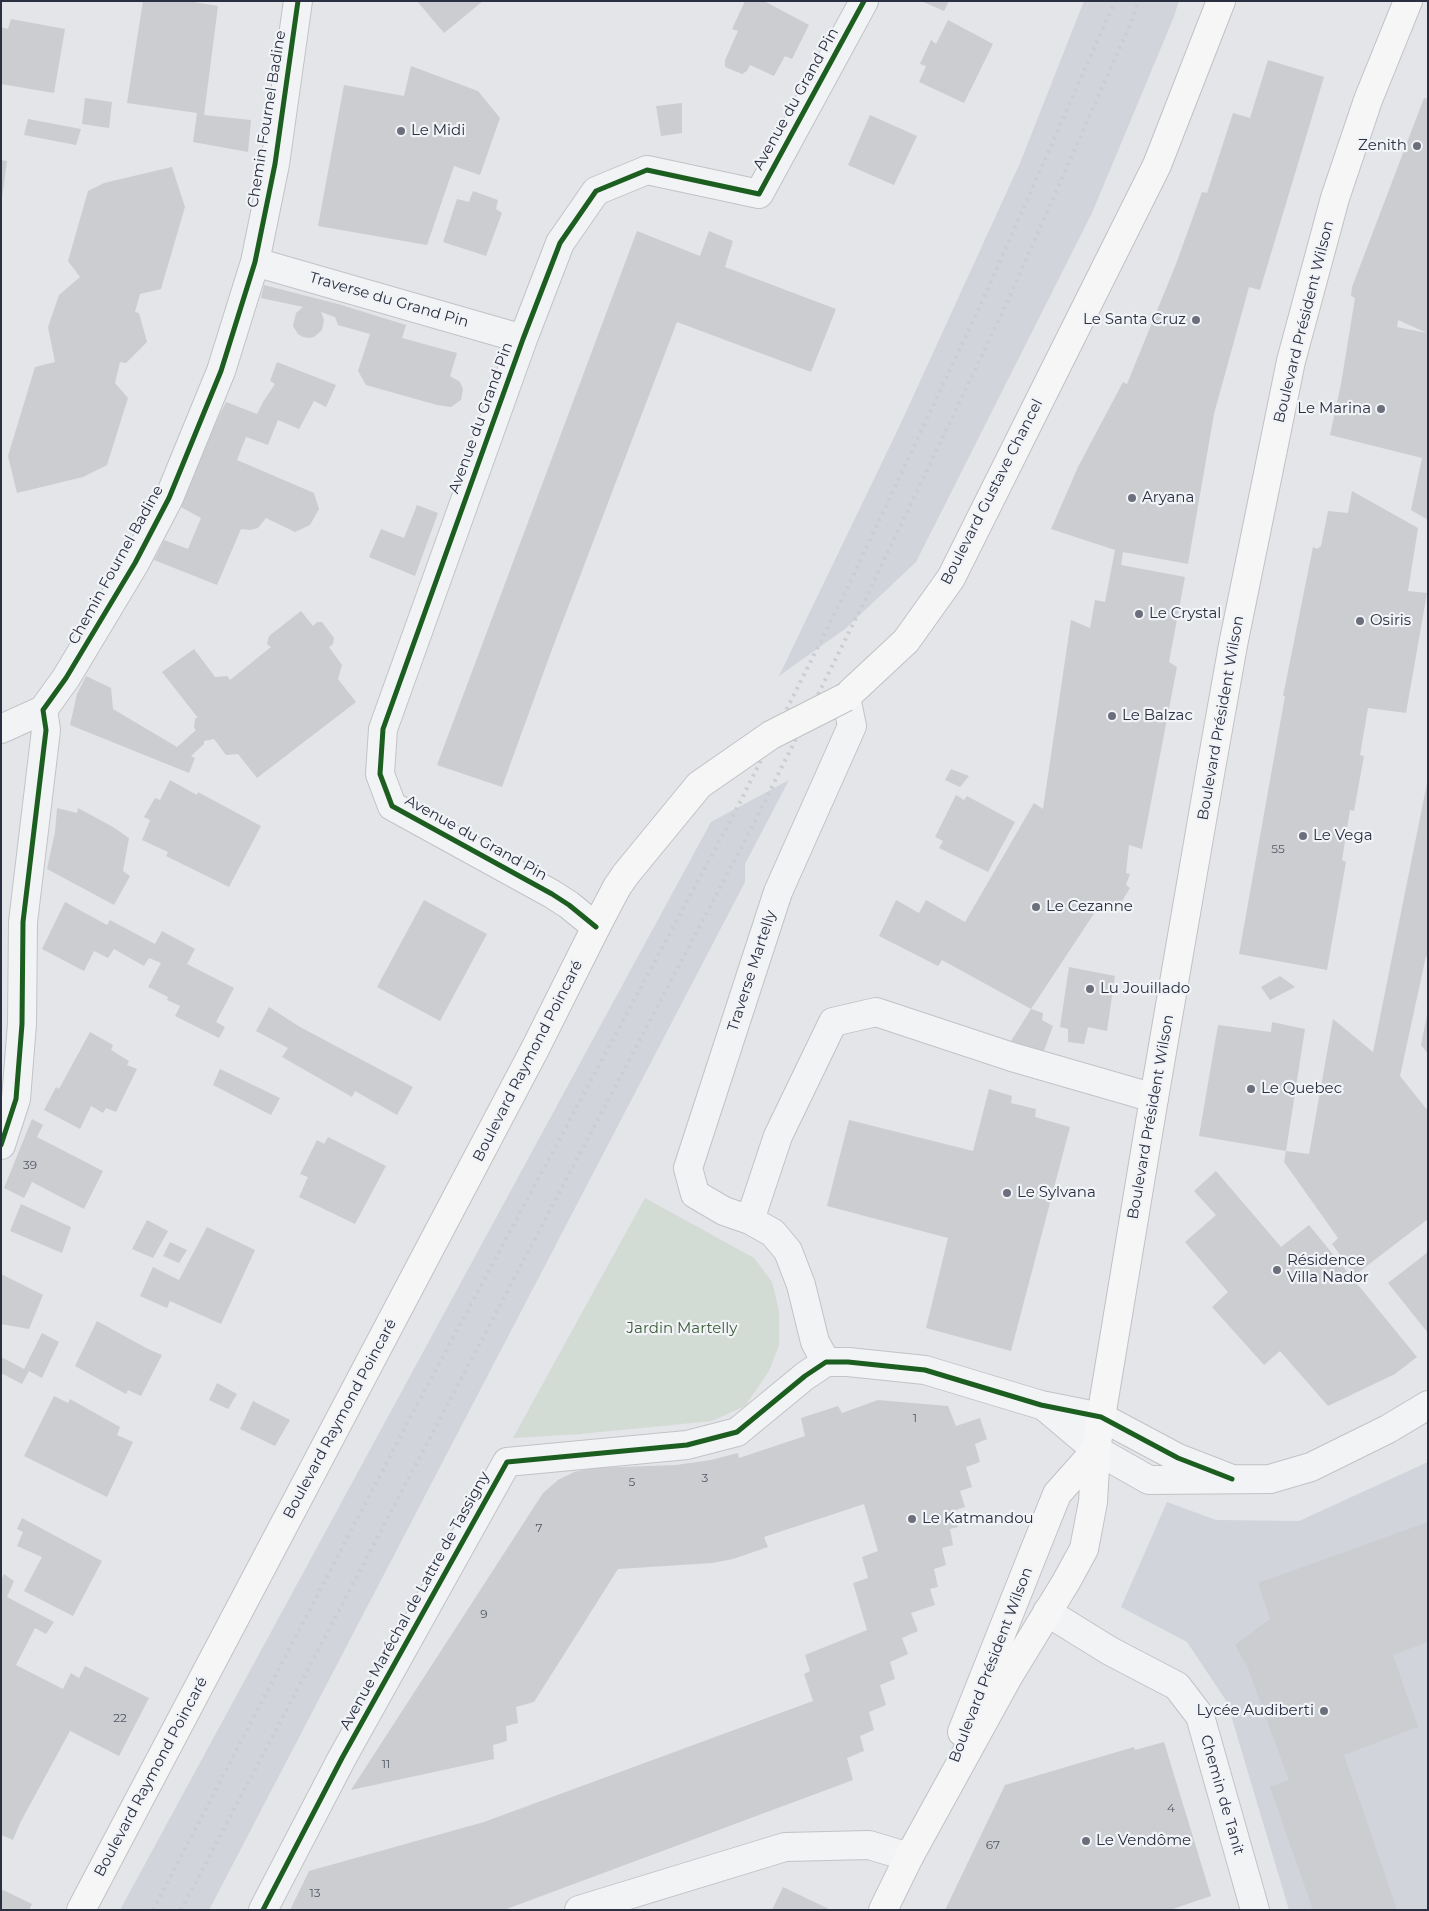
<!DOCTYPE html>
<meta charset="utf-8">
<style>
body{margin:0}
#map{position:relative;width:1429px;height:1911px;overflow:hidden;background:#e3e5e8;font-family:Montserrat,sans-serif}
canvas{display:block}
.frame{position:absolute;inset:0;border:2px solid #2a3041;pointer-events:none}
</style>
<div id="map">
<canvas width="1429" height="1911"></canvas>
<div class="frame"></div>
</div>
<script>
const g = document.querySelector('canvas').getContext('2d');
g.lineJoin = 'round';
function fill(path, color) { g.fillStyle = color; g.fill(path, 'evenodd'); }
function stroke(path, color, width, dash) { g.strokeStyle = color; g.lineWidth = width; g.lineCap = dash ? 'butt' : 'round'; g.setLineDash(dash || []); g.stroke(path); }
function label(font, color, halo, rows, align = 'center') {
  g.font = font + ' Montserrat,sans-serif'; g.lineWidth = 4.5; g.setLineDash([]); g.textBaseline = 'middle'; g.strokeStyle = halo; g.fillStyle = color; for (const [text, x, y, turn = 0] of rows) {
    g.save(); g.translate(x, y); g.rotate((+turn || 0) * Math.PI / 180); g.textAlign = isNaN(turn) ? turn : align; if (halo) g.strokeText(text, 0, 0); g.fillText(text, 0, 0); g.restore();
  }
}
const built = new Path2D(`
 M1084,1H1179L1173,19L1092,213L916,562L845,629L779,676L900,425L1020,163Z
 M789,780L745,864V882L209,1910H120L711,822Z
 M1428,1462V1910H1289L1227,1702L1187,1642L1121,1607L1167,1502L1216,1520L1299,1521Z`);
const green = new Path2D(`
 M645,1198L754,1258L772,1282L779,1311V1345L769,1371L745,1406L712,1421L580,1434L513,1438Z`);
const building = new Path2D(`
 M143,1H188L218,6L204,115L251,120L248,152L193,142L197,113L127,103Z
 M417,1H483L444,33Z
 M745,1H764L809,25L792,59L785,56L774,76L750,65L747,71L742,74L725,67V60L738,31L732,29Z
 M921,1H949L944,11Z
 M11,19L65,29L54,93L1,84V27L8,29Z
 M948,20L993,44L964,103L919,82L926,66L920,64L931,40L936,44Z
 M1268,60L1324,77L1260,290L1249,287L1214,414L1188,564L1123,552L1121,565L1185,577L1169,662L1177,667L1142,849L1129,845L1126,873L1130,874L1126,885L1130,888L1116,911L1101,903L1031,1009L1043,1013L1042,1020L1053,1026L1042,1056L1011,1041L1031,1009L942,960L938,966L879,936L896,900L919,913L926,900L965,922L1034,803L1043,809L1071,620L1090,628L1095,600L1105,602L1115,550L1051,529L1078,467L1123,382L1127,384L1176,264L1202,192L1207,193L1233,113L1250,118Z
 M411,66L478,91L500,118L480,175L454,166L427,245L318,226L344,85L404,96Z
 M85,98L112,102L109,128L82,124Z
 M1424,98L1428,99V520L1411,510L1422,458L1330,435L1341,384L1355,298L1351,296L1352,287ZM1398,320L1427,333L1397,327Z
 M682,103V133L661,136L656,106Z
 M870,115L917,136L894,185L848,165Z
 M28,119L81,129L76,145L24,135Z
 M1,160L7,161L2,198H1Z
 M172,167L185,207L161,289L140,294L135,312L139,313L147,342L126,363L120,362L115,383L128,398L107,465L83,477L17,493L8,456L35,367L55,362L48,327L59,295L80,277L68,261L88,191L104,183Z
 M473,191L498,200L496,209L502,213L486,256L443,242L457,199L469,202Z
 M637,231L700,256L709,231L733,241L725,267L836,309L811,372L677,322L551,652L502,787L437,765Z
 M264,285L338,304L406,325L402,338L457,353L450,376L460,382L463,389L461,400L451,407L437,405L366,385L358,371L370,334L338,325L335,317L321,312L324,320L322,330L314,337L309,338L303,337L298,334L293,326L296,313L303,307L261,298Z
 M277,362L336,385L326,407L314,401L299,429L278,420L268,445L246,437L237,460L314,493L319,509L310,525L295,532L266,518L258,528L250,530L241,529L217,585L154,560L164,540L188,549L201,518L179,506L216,422L226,402L257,414L263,402L275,384L270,381Z
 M1352,491L1418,528L1408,591L1427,593L1406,713L1368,708L1360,755L1364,756L1354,811L1350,810L1342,860L1346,862L1327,970L1239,954L1285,696H1283L1313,547L1317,549L1321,546L1328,511L1348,513Z
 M417,505L438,513L415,576L369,557L381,529L404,538Z
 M301,611L313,626L317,622H322L334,638L333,644L329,647L342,665L338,679L356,702L257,778L238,754L226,755L214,739L204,741V744L191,756L195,758L189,773L70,725L77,694L86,676L111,688L113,709L177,747L196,730L194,728L195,718H198L162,672L194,649L215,677L227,676L230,680L271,647L267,644L269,636Z
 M951,769L969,776L960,787L945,780Z
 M170,780L197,795L198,792L261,826L229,887L166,856L168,852L142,840L150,820L144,817L155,798L160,800Z
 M1427,783L1428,957L1426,956L1400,1076L1428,1111V1219L1355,1275L1332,1244L1338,1238L1284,1162L1286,1151L1309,1154L1333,1019L1373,1052Z
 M956,795L964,800L967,796L1015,822L988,872L939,848L943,841L935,837Z
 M57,808L77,813L78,808L113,827L129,838L123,871L130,876L114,905L47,869L55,832Z
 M424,900L487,934L440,1021L377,987Z
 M65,902L107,925L110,920L155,944L162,931L195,949L187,964L234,988L216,1022L225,1027L219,1038L175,1016L180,1006L167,1000L168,997L148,987L161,963L149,958L144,966L114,949L108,958L94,951L84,971L42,949Z
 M1069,967L1115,976L1107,1031L1088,1027L1084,1044L1068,1042V1029L1060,1027Z
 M1280,976L1295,987L1270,1000L1261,987Z
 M269,1007L300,1027L413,1087L397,1115L355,1091L352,1097L282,1057L288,1048L256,1031Z
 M1427,1015H1428V1054L1421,1045Z
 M1272,1022L1305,1029L1286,1151L1199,1136L1218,1025L1271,1032Z
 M90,1032L113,1045L111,1050L129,1061L127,1065L137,1069L116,1112L106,1108L103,1113L91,1106L80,1129L44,1110L56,1087L59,1089Z
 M220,1069L280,1098L271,1115L213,1085Z
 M989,1089L1012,1096L1011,1103L1036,1109L1035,1117L1070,1127L1011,1351L926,1328L948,1238L827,1206L849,1120L973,1151Z
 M32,1119L43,1125L37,1137L103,1171L84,1209L32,1182L24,1198L4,1188Z
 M328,1137L386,1166L355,1224L299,1197L308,1177L300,1174L317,1140L324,1144Z
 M1216,1171L1281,1247L1309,1225L1417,1357L1395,1374L1328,1406L1280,1351L1264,1365L1212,1307L1228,1292L1185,1242L1216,1215L1194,1191Z
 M21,1204L71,1227L62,1253L10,1231Z
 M147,1220L168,1231L153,1258L132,1249Z
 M207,1227L255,1250L221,1324L170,1301L167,1308L140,1296L153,1267L179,1280Z
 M170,1242L187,1250L179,1263L163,1256Z
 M1428,1252V1333L1388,1283Z
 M1,1274L43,1295L29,1329L1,1324Z
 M97,1321L148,1349L162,1355L141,1396L128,1390L126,1394L75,1366Z
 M42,1333L59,1342L42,1378L29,1371L22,1384L1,1373V1357L24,1369Z
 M217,1383L237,1394L228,1409L209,1400Z
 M54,1396L68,1403L70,1399L120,1427L117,1435L133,1442L107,1497L24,1456Z
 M878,1400L948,1406L956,1426L980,1418L987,1439L975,1444L980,1462L966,1467L972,1487L960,1491L965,1507L953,1511L958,1527L950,1529L953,1545L942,1548L946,1565L934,1569L938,1587L930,1589L935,1605L911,1613L918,1631L902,1638L908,1654L890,1662L895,1679L880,1685L886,1705L869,1712L874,1730L860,1736L864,1751L847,1758L853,1780L504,1910H290L309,1871L484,1822L813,1701L804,1674L810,1671L805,1655L867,1630L853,1583L868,1578L862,1557L878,1551L864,1504L764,1537L768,1547L733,1559L712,1563L618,1569L534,1702L516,1707L518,1723L506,1726L507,1741L493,1745L494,1759L351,1790L543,1493L558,1480L574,1472L594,1468L676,1465L711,1460L738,1453L739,1458L805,1436L801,1418L838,1406L842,1413Z
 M253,1401L290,1420L275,1446L240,1429Z
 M22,1518L102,1561L73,1616L24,1591L42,1557L17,1546L23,1532L17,1529Z
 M1428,1522V1642L1393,1655L1418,1727L1344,1755L1397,1910H1313L1270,1787L1289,1780L1247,1666L1235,1645L1270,1619L1258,1583Z
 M4,1574L14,1581L7,1597L54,1622L46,1634L35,1628L16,1665L63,1689L71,1673L79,1678L85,1666L149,1698L119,1756L70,1731L20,1823L13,1840L1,1835V1580Z
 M1164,1742L1211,1896L1170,1910H945L1005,1785L1134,1747L1135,1750Z
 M783,1887L831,1910H772Z
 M1,1889L32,1904L29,1910H1Z`);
const minor = new Path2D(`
 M255,262L523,339
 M1,729L43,710
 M596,927L569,905L552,894L392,806L380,774L383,729L523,339L560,243L596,191L647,170L759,194L864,1
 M1,1145L16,1099L22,1024L23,922L46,730L43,710L66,678L135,563L169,498L221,371L255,262L275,164L298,1
 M750,1220L778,1136L833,1022L876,1012L1012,1057L1154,1098
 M826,1362L815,1342L801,1285L788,1251L773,1233L750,1220L724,1211L695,1194L688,1168L778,892L852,726L846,697
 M1045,1407L1096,1450L1149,1480L1270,1479L1311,1467L1388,1429L1428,1405
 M1047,1612L1110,1651L1177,1686L1200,1716L1255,1910
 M263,1910L342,1758L507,1462L687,1445L737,1432L805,1376L826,1362H848L925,1370L1041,1405L1101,1417L1178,1458L1232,1479
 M579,1910L785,1847L869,1845L909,1857`);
const major = new Path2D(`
 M846,697L906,641L951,578L1157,165L1221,1
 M962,1732L1057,1494L1096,1450
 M81,1910L535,1049L596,927L617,887L626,874
 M883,1910L909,1857L1008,1677L1066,1582L1084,1549L1093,1502L1096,1450L1101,1417L1154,1098L1210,774L1233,645L1291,361L1335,198L1368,100L1408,1`);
const rail = new Path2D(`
 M153,1910L411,1416L736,810L846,591L986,293L1115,1
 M181,1910L751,829L865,600L1005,307L1133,18L1138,1`);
const majorBridge = new Path2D(`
 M626,874L699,785L771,735L846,697`);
const cycleway = new Path2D(`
 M596,927L569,905L552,894L392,806L380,774L383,729L523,339L560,243L596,191L647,170L759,194L864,1
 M1,1145L16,1099L22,1024L23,922L46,730L43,710L66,678L135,563L169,498L221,371L255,262L275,164L298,1
 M263,1910L342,1758L507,1462L687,1445L737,1432L805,1376L826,1362H848L925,1370L1041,1405L1101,1417L1178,1458L1232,1479`);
const markers = [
 [401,131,5,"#6b6f7b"],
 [1417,146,5,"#6b6f7b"],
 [1196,320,5,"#6b6f7b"],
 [1381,409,5,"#6b6f7b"],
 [1132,498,5,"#6b6f7b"],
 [1139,614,5,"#6b6f7b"],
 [1360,621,5,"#6b6f7b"],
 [1112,716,5,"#6b6f7b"],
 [1303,836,5,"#6b6f7b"],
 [1036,907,5,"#6b6f7b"],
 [1090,989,5,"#6b6f7b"],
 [1251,1089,5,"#6b6f7b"],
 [1007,1193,5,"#6b6f7b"],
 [1277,1270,5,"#6b6f7b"],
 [912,1519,5,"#6b6f7b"],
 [1324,1711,5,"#6b6f7b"],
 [1086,1841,5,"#6b6f7b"]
];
const numberNames = [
 ["55",1278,849],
 ["39",30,1165],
 ["1",915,1418],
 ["3",705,1478],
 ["5",632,1482],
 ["7",539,1528],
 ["9",484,1614],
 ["22",120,1718],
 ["11",386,1764],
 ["4",1171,1808],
 ["67",993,1845],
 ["13",315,1893]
];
const streetNames = [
 ["Avenue du Grand Pin",796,99,-61],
 ["Chemin Fournel Badine",267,119,-81],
 ["Traverse du Grand Pin",389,300,16],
 ["Boulevard Président Wilson",1304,322,-76],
 ["Avenue du Grand Pin",481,418,-70],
 ["Boulevard Gustave Chancel",992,492,-63],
 ["Chemin Fournel Badine",116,565,-61],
 ["Boulevard Président Wilson",1221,718,-80],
 ["Avenue du Grand Pin",476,838,29],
 ["Traverse Martelly",752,971,-72],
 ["Boulevard Raymond Poincaré",528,1061,-63],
 ["Boulevard Président Wilson",1151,1117,-80],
 ["Boulevard Raymond Poincaré",340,1419,-62],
 ["Avenue Maréchal de Lattre de Tassigny",415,1601,-61],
 ["Boulevard Président Wilson",991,1665,-69],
 ["Boulevard Raymond Poincaré",151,1777,-62],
 ["Chemin de Tanit",1222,1795,74]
];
const poiNames = [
 ["Le Midi",411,131],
 ["Zenith",1407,146,"right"],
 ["Le Santa Cruz",1186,320,"right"],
 ["Le Marina",1371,409,"right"],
 ["Aryana",1142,498],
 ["Le Crystal",1149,614],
 ["Osiris",1370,621],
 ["Le Balzac",1122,716],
 ["Le Vega",1313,836],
 ["Le Cezanne",1046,907],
 ["Lu Jouillado",1100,989],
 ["Le Quebec",1261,1089],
 ["Le Sylvana",1017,1193],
 ["Résidence",1287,1261],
 ["Villa Nador",1287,1278],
 ["Le Katmandou",922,1519],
 ["Lycée Audiberti",1314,1711,"right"],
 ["Le Vendôme",1096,1841]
];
const parkNames = [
 ["Jardin Martelly",682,1329]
];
fill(built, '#d1d4db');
fill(green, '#d2dbd4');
fill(building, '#cbcdd0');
stroke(minor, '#c1c3c6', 30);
stroke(major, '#c0c2c6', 30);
stroke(minor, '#f2f3f5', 28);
stroke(major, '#f6f6f7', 28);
stroke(rail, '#cccdd0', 4, [2.5, 5]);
stroke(majorBridge, '#c0c2c6', 30, []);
stroke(majorBridge, '#f6f6f7', 28);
stroke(cycleway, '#1b5e20', 5);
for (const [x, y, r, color] of markers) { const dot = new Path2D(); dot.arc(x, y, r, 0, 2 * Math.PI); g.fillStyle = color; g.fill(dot); stroke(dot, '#f1f3f7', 2); }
label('12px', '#535866', null, numberNames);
label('15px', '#2a3041', '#f1f3f7', streetNames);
label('15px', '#2a3041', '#f1f3f7', poiNames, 'left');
label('15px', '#3b5d38', '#f1f3f7', parkNames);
</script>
